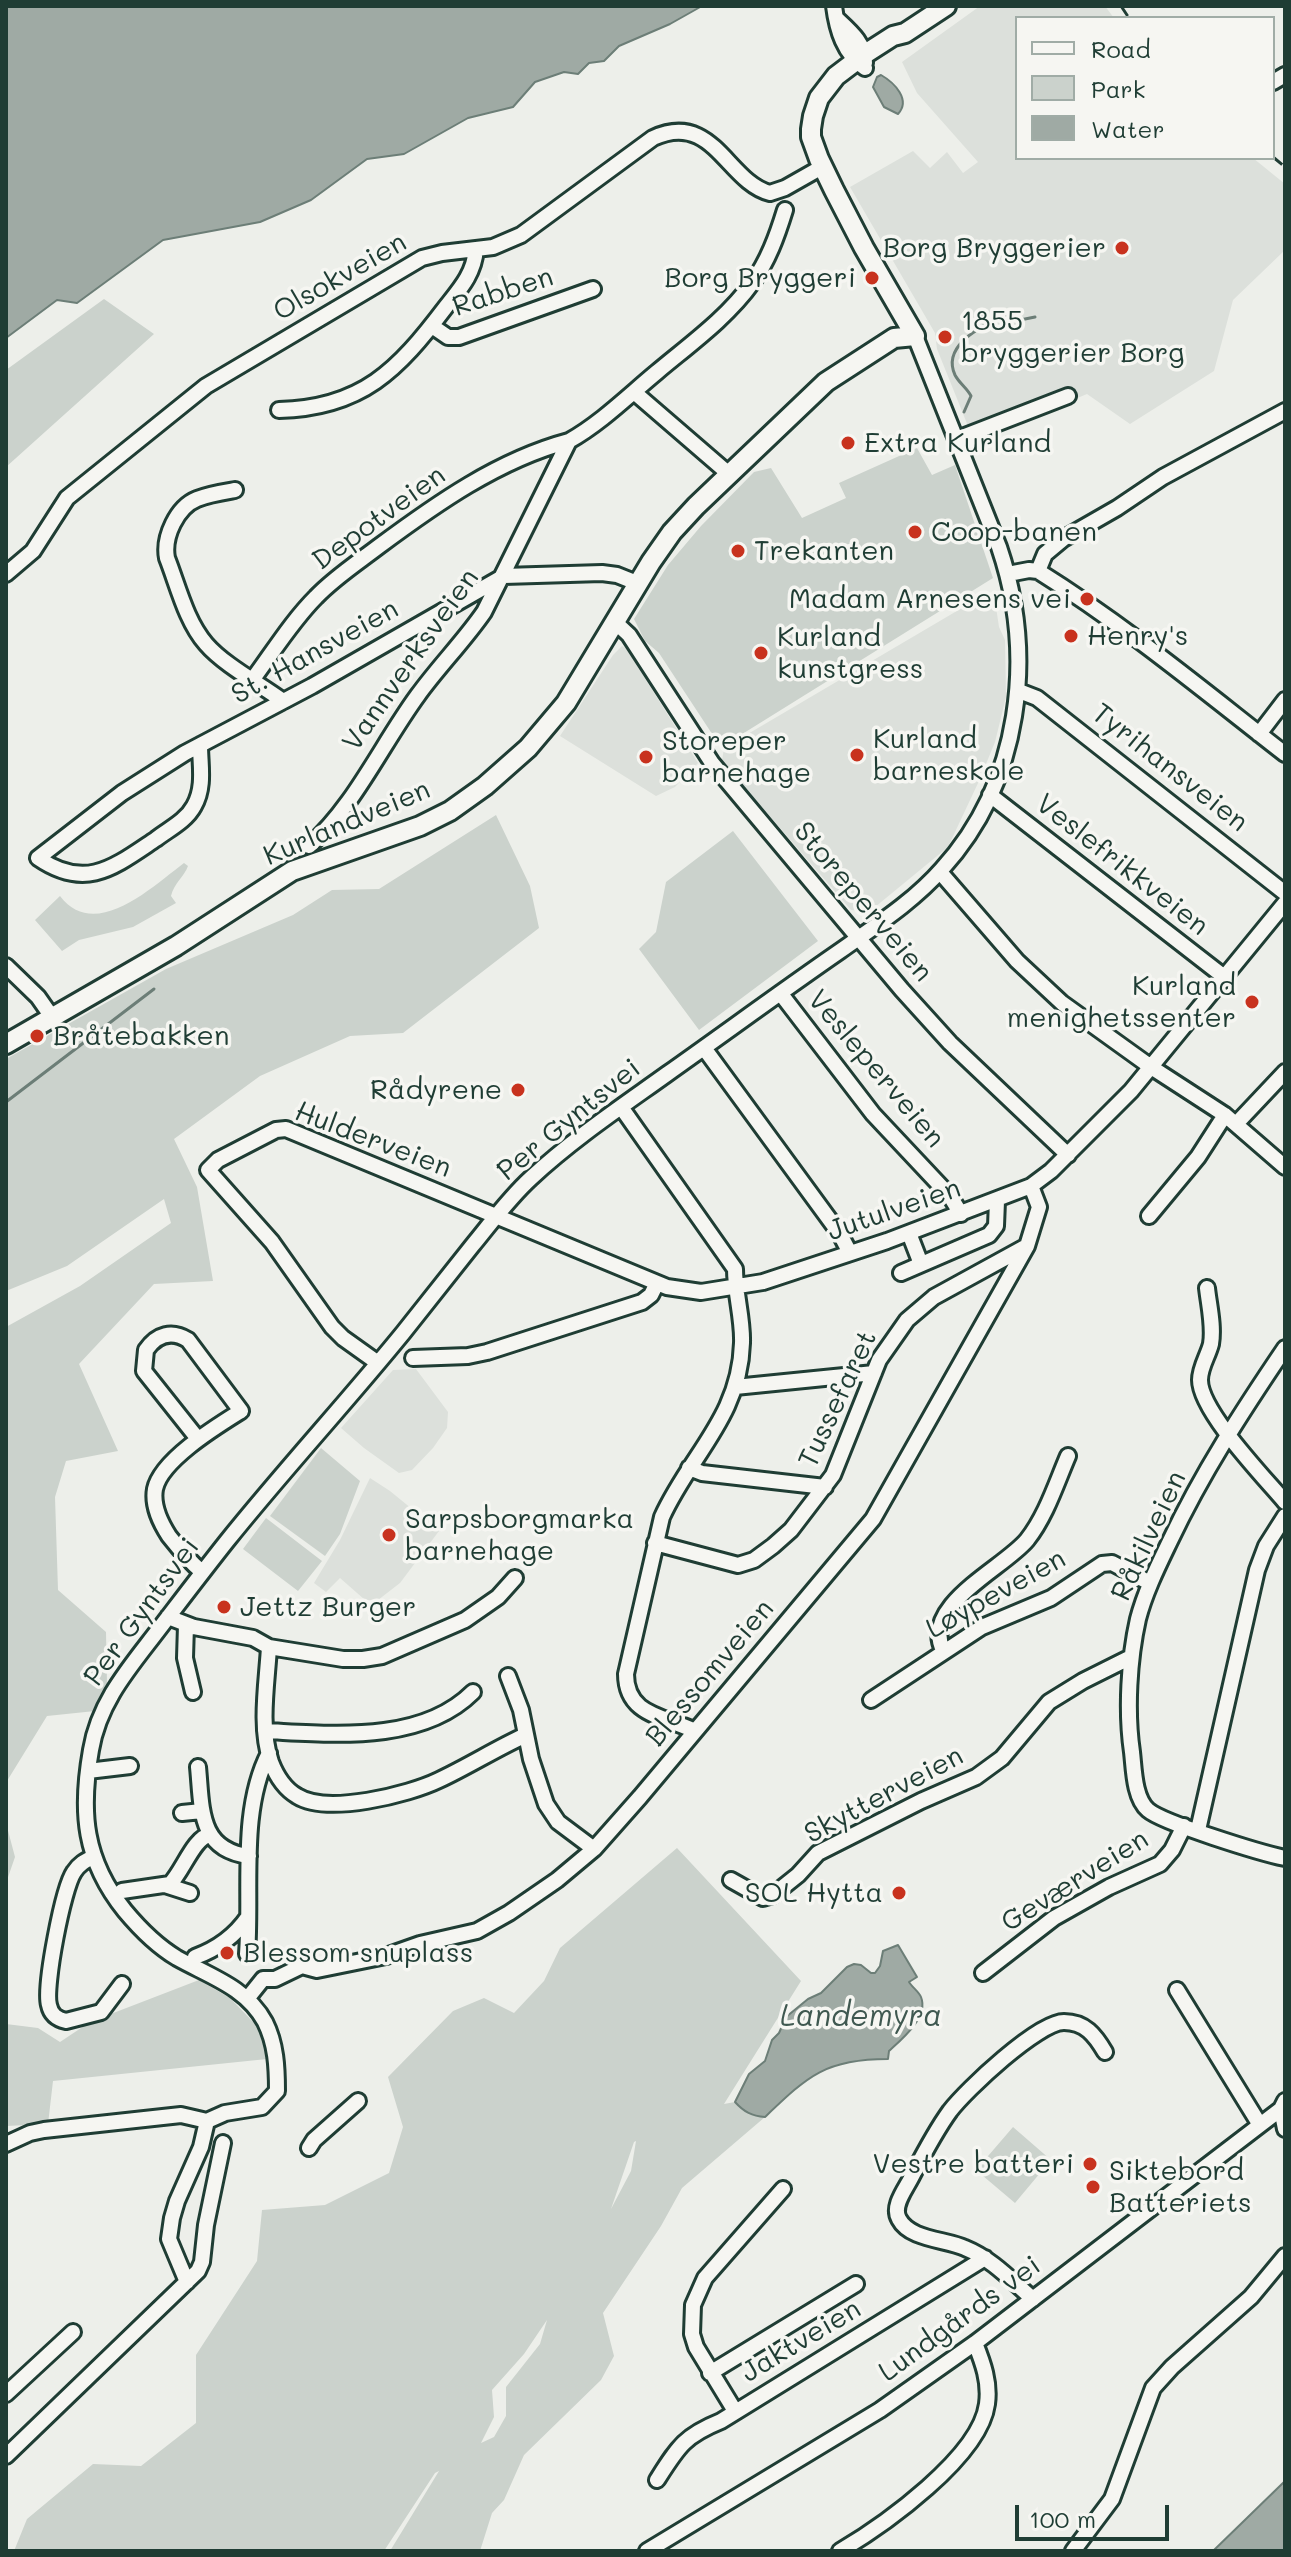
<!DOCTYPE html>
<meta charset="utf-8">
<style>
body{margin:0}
#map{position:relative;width:1291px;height:2557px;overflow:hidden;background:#edefea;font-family:Mali,sans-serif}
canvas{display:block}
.frame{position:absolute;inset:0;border:8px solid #1f3d34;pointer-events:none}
.legend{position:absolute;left:1015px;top:16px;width:260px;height:144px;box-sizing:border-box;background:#f6f6f2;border:2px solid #a0aca6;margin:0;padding:10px 14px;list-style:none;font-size:24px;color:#1f3d34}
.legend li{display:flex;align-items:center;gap:16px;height:40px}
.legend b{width:40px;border:2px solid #a0aca6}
.scale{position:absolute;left:1015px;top:2505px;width:154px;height:36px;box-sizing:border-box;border:4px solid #1f3d34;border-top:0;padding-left:10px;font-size:24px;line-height:28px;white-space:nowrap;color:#1f3d34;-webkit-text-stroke:6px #f6f6f2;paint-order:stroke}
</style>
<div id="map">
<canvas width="1291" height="2557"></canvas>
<div class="frame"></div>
<ul class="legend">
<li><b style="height:10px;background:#f6f6f2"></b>Road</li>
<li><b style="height:22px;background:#cbd2cc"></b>Park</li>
<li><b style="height:22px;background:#9faaa4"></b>Water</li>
</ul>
<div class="scale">100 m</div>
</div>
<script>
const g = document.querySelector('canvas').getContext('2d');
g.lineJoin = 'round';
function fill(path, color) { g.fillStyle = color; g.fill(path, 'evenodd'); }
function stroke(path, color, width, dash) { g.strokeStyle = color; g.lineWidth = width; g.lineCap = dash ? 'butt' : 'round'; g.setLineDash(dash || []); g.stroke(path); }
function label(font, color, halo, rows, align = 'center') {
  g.font = font + ' Mali,sans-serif'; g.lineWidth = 7; g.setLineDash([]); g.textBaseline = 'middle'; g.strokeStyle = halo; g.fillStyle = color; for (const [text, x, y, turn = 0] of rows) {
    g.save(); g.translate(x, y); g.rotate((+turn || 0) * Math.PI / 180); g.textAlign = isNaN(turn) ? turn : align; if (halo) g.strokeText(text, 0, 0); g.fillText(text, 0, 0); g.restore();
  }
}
const built = new Path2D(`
 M980,6H1105L1114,18H1017V158H1253L1285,184V250L1233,300L1214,371L1130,424L1087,394L974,441L937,349L935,333L850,187L913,151L930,168L947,152L963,173L978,162L917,93L902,62Z
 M994,594L999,627L1005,640L1006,697L995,742L979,781L948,847L869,912L851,910L722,761L724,748L984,595Z
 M622,646L626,648L698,763L675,787L656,796L560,736L613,655Z
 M416,1369L448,1412L447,1428L433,1448L412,1470L399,1473L364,1448L341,1428L393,1370Z
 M370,1478L390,1491L439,1531L400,1583L378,1600H365L340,1578L326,1592L314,1583L340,1540Z`);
const green = new Path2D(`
 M104,299L154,334L6,467V370Z
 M917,448L932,475L955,465L993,578L723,746H720L659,653L645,641L634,619L668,565L701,526L754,472L771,468L802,518L846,498L839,483Z
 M496,815L530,886L539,928L403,1033L350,1036L260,1076L174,1139L197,1187L213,1281L154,1284L79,1364L118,1451L66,1461L55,1497L58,1590L106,1632L107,1684L95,1711L47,1716L7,1781L6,1789V1327L80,1286L171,1223L164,1199L67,1266L6,1291V1059L166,969L293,915L332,890L379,889Z
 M733,831L818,941L699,1030L639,949L656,932L666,882Z
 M184,863L188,866C184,877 174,883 171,896L176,903L133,927L79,940L62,951L35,920L60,896C95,942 152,887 184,863Z
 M321,1448L360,1481L340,1534L325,1556L270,1516Z
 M266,1518L322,1561L298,1591L243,1549Z
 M6,1823L15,1857L6,1883Z
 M677,1848L801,1981L724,2104L735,2102C744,2112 752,2116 765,2117L682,2188L661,2226L603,2313L614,2356L601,2380L524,2455L504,2500L492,2513L480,2551H390L439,2471L435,2473L384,2551H14L27,2519L93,2464L141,2466L196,2423V2355L257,2261L262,2210L325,2205L389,2173L403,2127L388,2077L453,2011L484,1998L514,2013L544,1981L560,1948ZM636,2141L631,2171L611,2209L634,2142ZM547,2320L540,2344L506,2387V2416L494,2437L481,2443L494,2417L492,2390L524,2354Z
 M199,1980L230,1998L258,2027L267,2059L53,2081L48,2124L6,2126V2024L38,2028L60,2042L90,2022Z
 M1013,2127L1051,2160L1015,2203L976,2170Z`);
const water = new Path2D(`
 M6,6H702L670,24L619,46L604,61L589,63L578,74L564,72L535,82L513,107L468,118L404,154L367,159L311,200L260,222L163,240L77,303L57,300L6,338Z
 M881,75C895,83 911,100 898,114L884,107L873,87L877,77Z
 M898,1945L917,1977L909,1982C912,1987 919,1992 921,1997C929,2017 902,2039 889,2051L888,2059C825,2059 808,2076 765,2117C752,2116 744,2112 735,2102L749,2074L765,2061L772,2040L779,2033L786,2017L808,1999L821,1993L847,1967L854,1964L861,1965L871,1973H875L880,1966L883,1951Z
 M1285,2481V2551H1213Z`);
const stream = new Path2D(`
 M964,412L971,396C967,388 959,383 955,375C941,345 983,326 1003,315L1020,320L1035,317
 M6,1102L154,989`);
const minor = new Path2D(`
 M834,6C837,30 844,54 865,68
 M836,18C850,31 865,43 865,63
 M1273,82L1285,75
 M432,326L448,337H459L593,289
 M634,392L729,474
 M279,410C362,408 398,370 445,308C460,289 474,274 476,249
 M957,439L1068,396
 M235,490C223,492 209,494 197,499C177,507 163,537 167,558C178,586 186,621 206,644C224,665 260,684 283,701
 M1038,571L1045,554L1063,539L1117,508L1163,477L1285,411
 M6,574L33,551L67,498L206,386L422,258L442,253L493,247L521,235L653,138C713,110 727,182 770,193L785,188L822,167
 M1008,574L1029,570L1038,571C1126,626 1204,691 1285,754
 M614,621L629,635L712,763L902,990L950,1043L1068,1155
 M253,679C273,652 292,621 316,597C334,578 357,563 378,547C436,504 498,460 569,441
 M1019,691L1037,698L1285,893
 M1259,734L1285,700
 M200,745C200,765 205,787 194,806C186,821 169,829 156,839C114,867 86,891 38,858L122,793L185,753L312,686L504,576L602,573L617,575L637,583
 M990,795L1223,976
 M309,846C354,807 382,744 418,695C439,666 464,641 484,612L569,441C601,423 628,396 657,372C689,345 727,318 752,283C768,261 777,236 785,210
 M940,872L1017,961L1062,1003L1151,1067L1225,1115L1285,1167
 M6,966L38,997L52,1017
 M781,994L873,1114L950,1196L961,1214
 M704,1048L840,1234L850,1253
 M621,1107L735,1269C735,1294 743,1319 742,1343C740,1417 690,1455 662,1517L626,1674C626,1716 665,1716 695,1731
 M1236,1124L1285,1072
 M1149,1216L1198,1157L1225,1115
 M909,1233L921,1264
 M901,1273L989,1235L996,1226L997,1201
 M1207,1288C1209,1306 1214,1326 1211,1344C1208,1356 1200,1367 1200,1380C1200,1411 1264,1477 1285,1502
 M1285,1348C1243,1410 1202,1473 1170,1541C1158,1566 1145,1592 1138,1619C1129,1659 1126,1711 1132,1752C1134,1769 1134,1798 1148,1810C1163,1823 1261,1853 1285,1858
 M413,1358L468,1356L487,1352L642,1302L651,1295L657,1283
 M378,1363L343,1338L332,1327L272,1242L208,1170L218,1160L276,1130L286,1129L667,1287L701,1292L763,1282L887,1241L1031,1186L1051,1171L1131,1091L1285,903
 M735,1387L874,1373
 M198,1439L144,1371L146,1350C157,1334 172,1330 188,1340L241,1411C217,1426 161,1460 155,1489C152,1506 160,1522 169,1536C180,1550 189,1561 202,1572
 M689,1468L702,1473L825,1487
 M655,1543L738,1565L754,1560L773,1546L791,1530L833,1475L879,1360L907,1320L934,1297L1027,1246
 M168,1617L194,1627L253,1638L269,1647L343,1659H363L382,1656L465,1620L498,1597L515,1578
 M186,1625L185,1658L193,1692
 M269,1647C267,1683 259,1727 271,1762C276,1775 285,1789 297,1796C327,1815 408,1795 439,1780C469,1766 497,1748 526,1735
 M943,1650C921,1605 1004,1568 1027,1540C1046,1516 1056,1484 1068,1456
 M508,1676L521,1710L531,1759L546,1804L558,1822L594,1849
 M871,1700L982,1627L1051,1598L1102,1564L1112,1563L1150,1583
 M265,1731C332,1734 421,1744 473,1692
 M198,1767C202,1807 198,1850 249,1856
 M88,1771L130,1766
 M182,1813L202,1811
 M1198,1830L1257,1570L1266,1546L1285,1516
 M93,1857C85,1861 79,1864 74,1872C63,1888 44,1987 49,2005C51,2015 57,2019 66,2021L101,2012L122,1984
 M731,1880L763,1898L773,1895L798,1875L818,1853L921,1801L976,1777L1002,1758L1049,1702L1083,1681L1131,1657
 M165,1885L190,1893
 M122,1891L170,1884C183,1871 194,1837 210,1835
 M247,1954C252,1890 239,1811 269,1753
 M195,1957C217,1949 235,1936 248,1917
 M983,1973L1054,1918L1109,1887L1160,1864L1172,1850L1184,1826
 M1177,1990L1260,2125
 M247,1999L263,1979H275L302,1966L317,1970L386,1956L420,1944L477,1931L509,1913L557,1880L594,1849L640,1797L873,1519L1027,1246L1039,1207L1031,1186
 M1281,2109L1285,2129
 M6,2144L30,2133L44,2130L181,2115L207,2121L225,2113L262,2107L277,2091C277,2067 276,2044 265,2022C246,1987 209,1976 177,1958C157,1946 140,1929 125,1911C84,1860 80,1812 91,1750C99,1701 131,1666 159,1629C182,1599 204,1570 227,1541C284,1470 346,1403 403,1333C426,1304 449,1275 472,1246C491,1223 509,1198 531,1178C573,1139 621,1107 667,1074C725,1033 782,991 840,951C875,926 913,902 942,869C1021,782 1036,656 999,547L915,336
 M309,2148L314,2140L358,2101
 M187,2282L169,2239L172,2218L177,2201L201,2147L207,2121
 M1033,2299C1011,2280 992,2259 965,2248C946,2239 910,2240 899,2219C892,2207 904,2191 910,2180C922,2157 934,2133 950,2111C966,2090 1038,2022 1064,2022C1085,2022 1095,2035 1105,2052
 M710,2373L856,2284
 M6,2394L73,2332
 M735,2411L696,2347L692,2334L693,2305L705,2278L783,2189
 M6,2456L198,2271L202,2262L206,2225L223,2143
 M657,2480C678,2447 684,2436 721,2421L985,2258
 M647,2551L880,2410L975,2343L1281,2109L1285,2101
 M840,2551C884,2525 980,2457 987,2404C990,2382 983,2363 975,2343
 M1073,2551L1112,2499L1153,2388L1172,2367L1251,2297L1285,2256`);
const major = new Path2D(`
 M915,336L864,248L834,190L819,159L811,137V129L813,116L819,98L836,76L865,54L893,36L905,33L946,6
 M6,1044L176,946L292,871L420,826L450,811L485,786L528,748L566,703L651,562L672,532L696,506L826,382L894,338L915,336`);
const rail = new Path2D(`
 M1121,6L1129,18
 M1273,157L1285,167`);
const markers = [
 [1122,248,8,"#c8321e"],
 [872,278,8,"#c8321e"],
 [945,337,8,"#c8321e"],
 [848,443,8,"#c8321e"],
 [915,532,8,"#c8321e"],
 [738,551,8,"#c8321e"],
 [1087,599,8,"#c8321e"],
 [1071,636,8,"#c8321e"],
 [761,653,8,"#c8321e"],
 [857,755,8,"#c8321e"],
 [646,757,8,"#c8321e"],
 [1252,1002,8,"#c8321e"],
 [37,1036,8,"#c8321e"],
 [518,1090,8,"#c8321e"],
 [389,1535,8,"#c8321e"],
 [224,1607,8,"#c8321e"],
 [899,1893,8,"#c8321e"],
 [227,1953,8,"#c8321e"],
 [1090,2164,8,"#c8321e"],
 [1093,2187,8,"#c8321e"]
];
const poiNames = [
 ["Borg Bryggerier",1106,248,"right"],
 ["Borg Bryggeri",856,278,"right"],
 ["1855",961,321],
 ["bryggerier Borg",961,353],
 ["Extra Kurland",864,443],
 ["Coop-banen",931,532],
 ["Trekanten",754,551],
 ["Madam Arnesens vei",1071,599,"right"],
 ["Henry's",1087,636],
 ["Kurland",777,637],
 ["kunstgress",777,669],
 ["Kurland",873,739],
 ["barneskole",873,771],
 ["Storeper",662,741],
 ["barnehage",662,773],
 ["Kurland",1236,986,"right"],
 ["menighetssenter",1236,1018,"right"],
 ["Bråtebakken",53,1036],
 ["Rådyrene",502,1090,"right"],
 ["Sarpsborgmarka",405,1519],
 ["barnehage",405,1551],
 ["Jettz Burger",240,1607],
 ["SOL Hytta",883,1893,"right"],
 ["Blessom snuplass",243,1953],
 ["Vestre batteri",1074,2164,"right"],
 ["Siktebord",1109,2171],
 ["Batteriets",1109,2203]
];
const streetNames = [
 ["Olsokveien",340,277,-30],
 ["Rabben",503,292,-18],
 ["Depotveien",379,518,-36],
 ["St. Hansveien",315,652,-29],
 ["Vannverksveien",411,660,-55],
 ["Tyrihansveien",1170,768,38],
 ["Kurlandveien",347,823,-23],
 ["Veslefrikkveien",1122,865,38],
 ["Storeperveien",863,902,50],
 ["Vesleperveien",876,1069,50],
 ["Per Gyntsvei",569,1120,-39],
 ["Hulderveien",373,1140,21],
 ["Jutulveien",894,1210,-19],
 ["Tussefaret",838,1399,-65],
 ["Råkilveien",1149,1536,-65],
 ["Løypeveien",996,1594,-29],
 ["Per Gyntsvei",142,1612,-54],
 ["Blessomveien",710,1673,-50],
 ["Skytterveien",884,1795,-28],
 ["Geværveien",1075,1881,-32],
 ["Lundgårds vei",960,2319,-36],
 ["Jaktveien",801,2341,-31]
];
const waterNames = [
 ["Landemyra",861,2017]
];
fill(built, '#dce0db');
fill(green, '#cbd2cc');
fill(water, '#9faaa4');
stroke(water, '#6c7e77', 2);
stroke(stream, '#6c7e77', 3);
stroke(minor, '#1f3d34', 20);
stroke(major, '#1f3d34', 24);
stroke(minor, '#f6f6f2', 14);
stroke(major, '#f6f6f2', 18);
stroke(rail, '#1f3d34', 3, [12, 6]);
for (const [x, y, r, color] of markers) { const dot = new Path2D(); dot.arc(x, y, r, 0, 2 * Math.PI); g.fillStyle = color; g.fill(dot); stroke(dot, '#f6f6f2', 3); }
label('28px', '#1f3d34', '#f6f6f2', poiNames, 'left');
label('28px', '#1f3d34', '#f6f6f2', streetNames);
label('italic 30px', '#3f5850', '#f6f6f2', waterNames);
</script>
